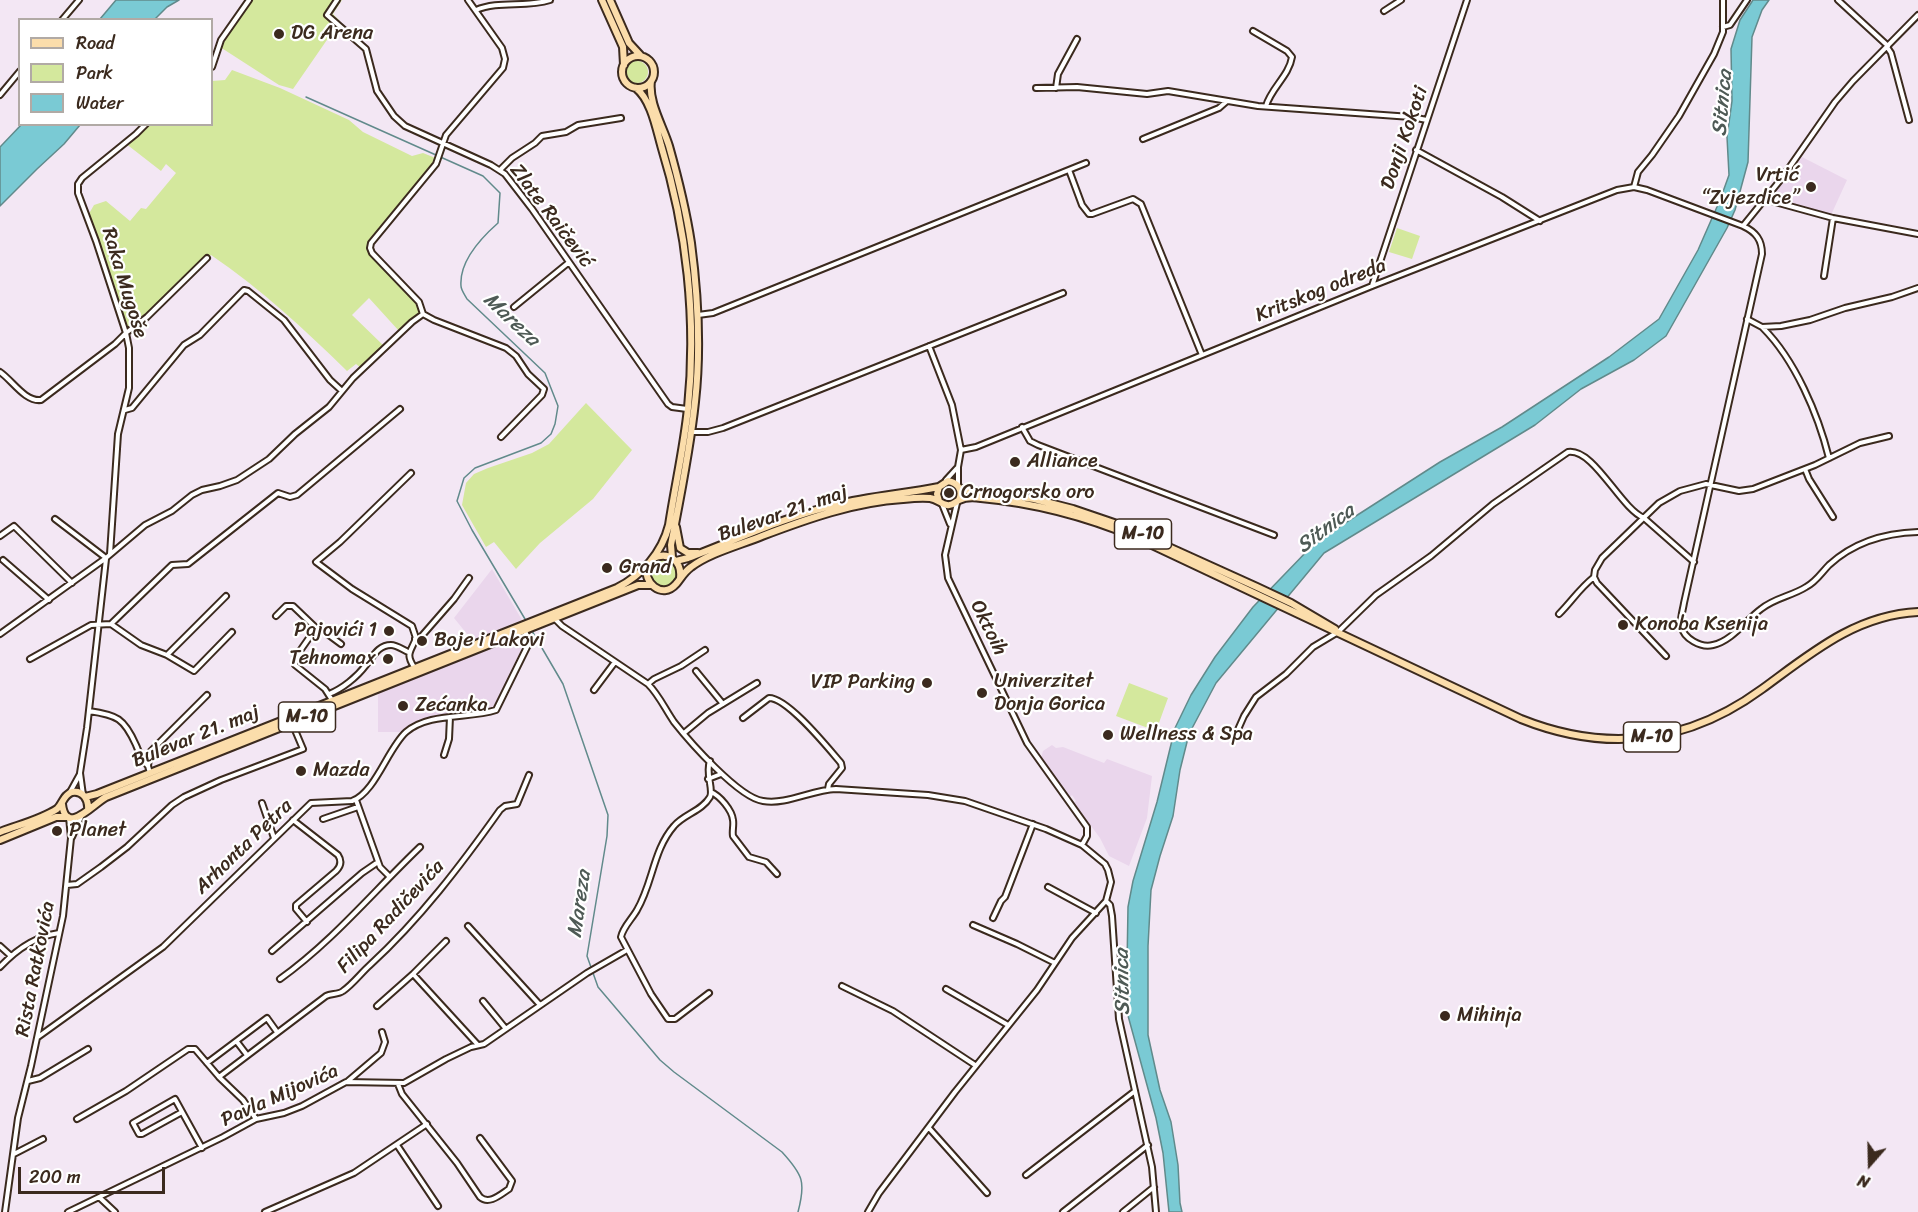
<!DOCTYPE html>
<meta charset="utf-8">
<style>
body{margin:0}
#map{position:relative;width:1918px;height:1212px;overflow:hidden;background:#f3e7f4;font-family:Sriracha,sans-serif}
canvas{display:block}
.legend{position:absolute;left:18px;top:18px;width:195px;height:108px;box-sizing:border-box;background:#fff;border:2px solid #b1aaa5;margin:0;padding:8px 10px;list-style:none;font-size:18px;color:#3b2a1e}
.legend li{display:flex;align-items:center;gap:12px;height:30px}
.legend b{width:30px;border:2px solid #b1aaa5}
.north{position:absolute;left:1840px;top:1134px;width:60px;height:60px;-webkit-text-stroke:4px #fff;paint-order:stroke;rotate:200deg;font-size:16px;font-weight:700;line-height:24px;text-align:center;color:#3b2a1e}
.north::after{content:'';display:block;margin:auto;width:21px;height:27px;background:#3b2a1e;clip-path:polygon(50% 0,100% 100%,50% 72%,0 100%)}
.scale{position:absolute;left:18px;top:1167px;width:147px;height:27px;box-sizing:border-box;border:3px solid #3b2a1e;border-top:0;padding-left:8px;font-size:18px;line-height:21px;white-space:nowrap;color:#3b2a1e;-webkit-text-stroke:4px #fff;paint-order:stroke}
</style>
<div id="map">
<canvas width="1918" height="1212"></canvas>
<ul class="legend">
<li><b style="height:8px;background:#fbddab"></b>Road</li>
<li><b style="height:16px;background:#d4e89d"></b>Park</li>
<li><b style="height:16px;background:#7acad4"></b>Water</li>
</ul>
<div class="north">N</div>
<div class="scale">200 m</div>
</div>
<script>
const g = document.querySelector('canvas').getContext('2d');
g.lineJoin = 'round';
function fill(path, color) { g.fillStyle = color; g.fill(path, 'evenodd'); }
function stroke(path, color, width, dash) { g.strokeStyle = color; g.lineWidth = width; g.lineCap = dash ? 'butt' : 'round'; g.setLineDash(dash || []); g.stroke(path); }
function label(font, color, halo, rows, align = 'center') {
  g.font = font + ' Sriracha,sans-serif'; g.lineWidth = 4.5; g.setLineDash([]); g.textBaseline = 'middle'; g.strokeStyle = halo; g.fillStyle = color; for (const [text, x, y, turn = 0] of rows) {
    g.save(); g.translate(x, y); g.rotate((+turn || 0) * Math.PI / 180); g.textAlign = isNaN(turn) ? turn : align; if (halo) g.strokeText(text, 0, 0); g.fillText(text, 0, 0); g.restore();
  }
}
const built = new Path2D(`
 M1802,157L1847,180L1831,215L1777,201L1773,194Z
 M492,569L522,620L472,640L454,618Z
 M514,637L522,650L496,707L493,708L436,717L413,725L400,732H378V693Z
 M1052,745L1056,748L1063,747L1104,763L1107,759L1152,776L1147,818L1129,866L1109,856L1100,838L1074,803L1076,801L1072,795L1070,797L1041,758L1043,751Z`);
const green = new Path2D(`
 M251,0H342L333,14L340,21L293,89L279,85L220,47Z
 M626 72a11 11 0 1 1 22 0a11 11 0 1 1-22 0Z
 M232,70L280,88L349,120L363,132L412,156L423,153L438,159L369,242L367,249L372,255L417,304L420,312L399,331L369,298L352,315L384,346L361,368L356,364L347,371C304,329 261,289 211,255L185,281L181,278L147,315L128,330L125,329L87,217L94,205L106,201L130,221L141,208L146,209L176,173L166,164L161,171L125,143L146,125L212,124V81L225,80Z
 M1397,228L1420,236L1412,259L1389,252Z
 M586,403L632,450L593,499L540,543L516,569L494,542L486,547L462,505L466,483L474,474L488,468L532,453L549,444Z
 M649 572a14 14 0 1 1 28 0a14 14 0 1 1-28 0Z
 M1129,683L1168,698L1156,731L1116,716Z`);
const water = new Path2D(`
 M116,0H179L167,7L155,19H100Z
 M1753,0H1769L1762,10L1752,37L1748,162L1735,210L1727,228L1666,336L1634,360L1581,389L1535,425L1324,553L1216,683L1189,734L1180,770L1173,816L1160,856L1151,890L1148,946V1035L1160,1090L1171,1122L1178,1165L1180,1203L1182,1212H1169L1163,1153L1156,1118L1127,1012V965L1128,907L1133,881L1157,802L1175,728L1191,695L1215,657L1253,607L1310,548L1345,523L1440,462L1502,427L1609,357L1659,319L1698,250L1720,200L1729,175L1727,137L1732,101L1731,49L1740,20Z
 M21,125H80L64,144L37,169L0,206V147Z`);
const stream = new Path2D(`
 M306,97L483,176L500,193L498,223C481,238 459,261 461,286C461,290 465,295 467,299L545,373L558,406L555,424L551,434L541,443L475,468L464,478L457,501L472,530L525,619
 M532,631L563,684L608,815L607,836L587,956L598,987L660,1060L674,1072L782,1152C803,1175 806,1182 798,1212`);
const minor = new Path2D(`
 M337,0L327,15L366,49L377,91L394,116L405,126L491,165L505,174L532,209L668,404L672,407L687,409
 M468,0L502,48L505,59L503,68L446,135L436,164L371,243L370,248L372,253L419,302L423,314L434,320L506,348L516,356L528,374L544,389L542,395L501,437
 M1838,0L1888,46
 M476,10C499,0 526,8 550,0
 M1384,11L1401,0
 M62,20L79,0
 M1723,27L1730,25L1747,0
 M1253,31L1287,51L1292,57C1289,76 1271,88 1266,106
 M1887,47L1891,53L1909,120
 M212,67L221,40L249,0
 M1036,88L1077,87L1147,94L1168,91L1258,106L1411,117L1427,120
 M1056,88L1058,74L1077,39
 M0,95L20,71
 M1143,139L1219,108L1227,101
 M1416,150L1502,197L1540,221
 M500,170L512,158L535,143L542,136L566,132L578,125L621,118
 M1069,170L1082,205L1089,214H1092L1133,199L1141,204L1202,355
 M1634,187L1638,172L1652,155L1679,116L1714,54L1723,32V0
 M1764,199L1833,218L1918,234
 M1743,226C1756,232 1762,240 1762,254L1684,603C1683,610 1680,618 1681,626C1684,639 1701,648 1713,645C1732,641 1746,620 1761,609C1774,598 1792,596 1806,587C1816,582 1822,572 1829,565C1854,542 1885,533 1918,532
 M1824,276L1833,218
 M1372,286L1467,0
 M514,307L568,263
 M698,315L713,313L1086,163
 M1747,319L1762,327L1781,326L1810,320L1845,308L1892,297L1918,288
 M1763,328C1795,360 1818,414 1829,458
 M929,346L952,405L961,450
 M0,372C12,380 25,402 41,400L115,344L126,333L147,317L207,258
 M125,410L132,408L184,345L200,335L244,290L248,291L284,320L330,380L342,391
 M1022,427L1030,441L1038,445L1274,535
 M692,432H708L723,428L1063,293
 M1805,469L1809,479L1833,517
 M411,473L340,542L316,562L352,589L412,626L416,638C411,652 405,653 414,667
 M946,480L957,468
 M958,485V467L961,450L976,447L1372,286L1617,190L1634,187L1647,190L1743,226L1782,178L1835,102L1853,81L1918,15
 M957,503L945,555L948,578L1027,743L1087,827V836L1082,845
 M942,504L950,524
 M55,519L106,558
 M0,536L14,526L72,583
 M110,554L118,434L129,388V348L126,333L96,241L78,193V184L82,178L136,134L146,124
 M3,560L49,600
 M1594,577L1597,583L1666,656
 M1559,614C1572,601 1579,589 1594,577L1595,570L1602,558L1659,503L1680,491L1706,484L1739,491L1753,489L1815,465L1860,443L1889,436
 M276,616L286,606H293L316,628L295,658V665L325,689L332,700
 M555,619L562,626L648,684C659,695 665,709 674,722C689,741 739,798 763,801C787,805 811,790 836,789L928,795L965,801L1046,829L1082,845L1105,864L1108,870L1111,882L1106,901L1072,938L1037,990L955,1092L879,1193L868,1212
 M111,624L172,565L188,564L278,493L290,497L297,495L400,409
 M316,628L322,630L341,644
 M0,634L106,558L145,525L172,511L192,495L202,490L220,486L237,480L269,459L295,434L329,407L353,378L412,322L423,314
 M415,639L420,638L454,599L469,578
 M167,655L226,596
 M30,659L91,625L111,624L141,645L167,655L194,671L232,632
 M696,671L723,704
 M648,684L654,679L681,666L705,650
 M594,690L615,662
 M329,694C342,689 357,677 366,665C373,657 378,645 391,645C397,645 403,650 408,652
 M89,711C117,715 124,718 136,745C139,753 142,760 148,766
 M743,718L769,698C788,698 828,748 841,763L842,768L829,784L828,789
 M684,733L708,713L757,683
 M1236,734L1244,716L1256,697L1286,674L1313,647L1338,632L1376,595L1431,556L1493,504L1568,452C1594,448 1620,508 1644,518L1694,562
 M444,755L449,739L450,717
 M150,773L148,766L150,752L207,695
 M708,779L721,774
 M711,792C720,796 732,810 733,820C734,825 732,831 733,836L749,857L766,862L777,874
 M69,794L80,774
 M83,795L80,773L87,728L106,559
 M356,800L380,867L390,877
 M262,803L274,838
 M323,819L358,807
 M293,820L338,855C342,861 341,866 336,871L296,905V909L307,922
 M72,837L81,817
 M67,885L77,884L101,867L127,847L172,805L184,797L221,780L303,749L292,723
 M1048,887L1096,913
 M1106,901L1110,905L1112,916L1119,1019L1152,1167L1156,1212
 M993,918L1001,901L1005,897L1033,824
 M973,925L1017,944L1055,963
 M468,926L540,1005
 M0,946L11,956
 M272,951L362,873L378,862
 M0,967C15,951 36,936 59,933
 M413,974L478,1045
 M280,979C333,941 373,892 420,847
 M842,986L893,1011L975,1065
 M946,989L1008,1025
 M709,993L675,1019H668L651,994L621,937C623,927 632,919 637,910C653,883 653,850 674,826C684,814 702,811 710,797C714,790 705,773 710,761
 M483,1001L506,1029
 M377,1006L413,974L446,941
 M38,1037L163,947L311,803L352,801C375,793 388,748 406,732C429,712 469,719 496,710L528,645V638L525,631
 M237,1042L247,1055
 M207,1063L267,1018L277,1032
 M219,1077L326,996C331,993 338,995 343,991C353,984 361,973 370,965C420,919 461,865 500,810L505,806L517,804L529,775
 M28,1081L40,1078L88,1049
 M348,1081L381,1053L385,1042L382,1032
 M398,1084L402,1094L457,1163L480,1197C489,1205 500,1195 509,1189L512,1181L480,1138
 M182,1112L142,1134H139L133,1123L175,1099L202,1148
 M77,1119L126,1091L188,1049H195L219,1077L243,1100L256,1119
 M929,1128L987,1193
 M397,1145L438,1206
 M14,1154L43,1139
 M1026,1175L1135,1091
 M99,1197L115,1212
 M5,1212L18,1118L31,1066L63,916L71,838L69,817
 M68,1212L223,1137L256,1119L284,1113L302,1106L346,1082L404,1083L446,1059L471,1047L484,1044L587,973L627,950
 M265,1212L354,1173L427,1124
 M1063,1212L1148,1145
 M1123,1212L1154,1187`);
const primary = new Path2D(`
 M602,0L623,47L624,65
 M610,0L629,43L641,56
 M622 72a16 16 0 1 1 32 0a16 16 0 1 1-32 0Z
 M651,81C648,102 663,126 669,146C678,178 686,210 691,243C698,296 701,349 695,402C690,450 680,498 671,545L672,557
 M959,488L966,490L1034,499L1073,509L1120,525L1257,587L1291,603L1335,629
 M939,501L937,494L939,487L948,481C959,483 963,491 959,500
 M676,527L680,548L688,553H698
 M653,558C669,551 682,561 680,578
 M676,561L688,558C736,540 784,517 835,505C869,496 904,494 939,487
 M647,565C642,582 662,600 676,584C681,578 684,572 691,567C709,553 740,545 762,536C807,519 854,502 903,499C912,498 921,497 930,498C937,499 941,504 947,505C953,506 954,503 959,500C965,497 975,497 981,498C1035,503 1085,516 1135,537L1521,719C1606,753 1687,744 1762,689C1810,654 1855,615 1918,612
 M85,797L97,794L617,588C642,575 662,553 669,525C675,486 684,447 688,408C697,320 687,229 661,145C656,127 651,100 636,88
 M62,804C66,837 94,803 106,797L638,585H650
 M0,832C18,825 40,820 57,809C63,804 63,795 72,792C83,790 89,800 88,810
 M0,840L56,817H68`);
const markers = [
 [279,34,6,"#3b2a1e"],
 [1811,187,6,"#3b2a1e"],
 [1015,462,6,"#3b2a1e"],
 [949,493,6,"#3b2a1e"],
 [607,568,6,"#3b2a1e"],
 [1623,625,6,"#3b2a1e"],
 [389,631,6,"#3b2a1e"],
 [422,641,6,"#3b2a1e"],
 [388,659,6,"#3b2a1e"],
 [927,683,6,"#3b2a1e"],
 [982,693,6,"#3b2a1e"],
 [403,706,6,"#3b2a1e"],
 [1108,735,6,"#3b2a1e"],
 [301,771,6,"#3b2a1e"],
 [57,831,6,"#3b2a1e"],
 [1445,1016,6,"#3b2a1e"]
];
const shields = [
 [1143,534,57],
 [307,717,57],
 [1652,737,57]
];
const shieldNames = [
 ["M-10",1143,534],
 ["M-10",307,717],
 ["M-10",1652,737]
];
const poiNames = [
 ["DG Arena",291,34],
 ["Vrtić",1799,176,"right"],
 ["“Zvjezdice”",1799,199,"right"],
 ["Alliance",1027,462],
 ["Crnogorsko oro",961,493],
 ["Grand",619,568],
 ["Konoba Ksenija",1635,625],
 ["Pajovići 1",377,631,"right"],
 ["Boje i Lakovi",434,641],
 ["Tehnomax",376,659,"right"],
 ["Univerzitet",994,682],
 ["Donja Gorica",994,705],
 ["VIP Parking",915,683,"right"],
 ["Zećanka",415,706],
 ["Wellness & Spa",1120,735],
 ["Mazda",313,771],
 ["Planet",69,831],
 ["Mihinja",1457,1016]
];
const streetNames = [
 ["Donji Kokoti",1405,138,-71],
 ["Zlate Raičević",551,216,53],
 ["Raka Mugoše",124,283,73],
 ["Kritskog odreda",1321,291,-22],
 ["Bulevar 21. maj",783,514,-19],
 ["Oktoih",988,628,64],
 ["Bulevar 21. maj",196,737,-22],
 ["Arhonta Petra",244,847,-44],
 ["Filipa Radičevića",391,917,-47],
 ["Rista Ratkovića",36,969,-79],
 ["Pavla Mijovića",280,1096,-24]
];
const waterNames = [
 ["Sitnica",1723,103,-85],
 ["Mareza",511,320,43],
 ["Sitnica",1326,529,-37],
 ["Mareza",580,904,-82],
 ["Sitnica",1123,982,-91]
];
fill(built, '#ead6ec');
fill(green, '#d4e89d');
fill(water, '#7acad4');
stroke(water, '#618a8b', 1.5);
stroke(stream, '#618a8b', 1.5);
stroke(minor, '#3b2a1e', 8);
stroke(primary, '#3b2a1e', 10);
stroke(minor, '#fff', 4);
stroke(primary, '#fbddab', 6);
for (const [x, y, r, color] of markers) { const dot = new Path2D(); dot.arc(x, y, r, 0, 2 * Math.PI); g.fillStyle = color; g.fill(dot); stroke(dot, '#fff', 2); }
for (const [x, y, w] of shields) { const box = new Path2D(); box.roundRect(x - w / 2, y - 15, w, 30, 4.5); g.fillStyle = '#fff'; g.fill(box); stroke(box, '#3b2a1e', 1.5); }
label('bold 18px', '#3b2a1e', null, shieldNames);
label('20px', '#3b2a1e', '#fff', poiNames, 'left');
label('20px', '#3b2a1e', '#fff', streetNames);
label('italic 21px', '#4e5a55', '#fff', waterNames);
</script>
